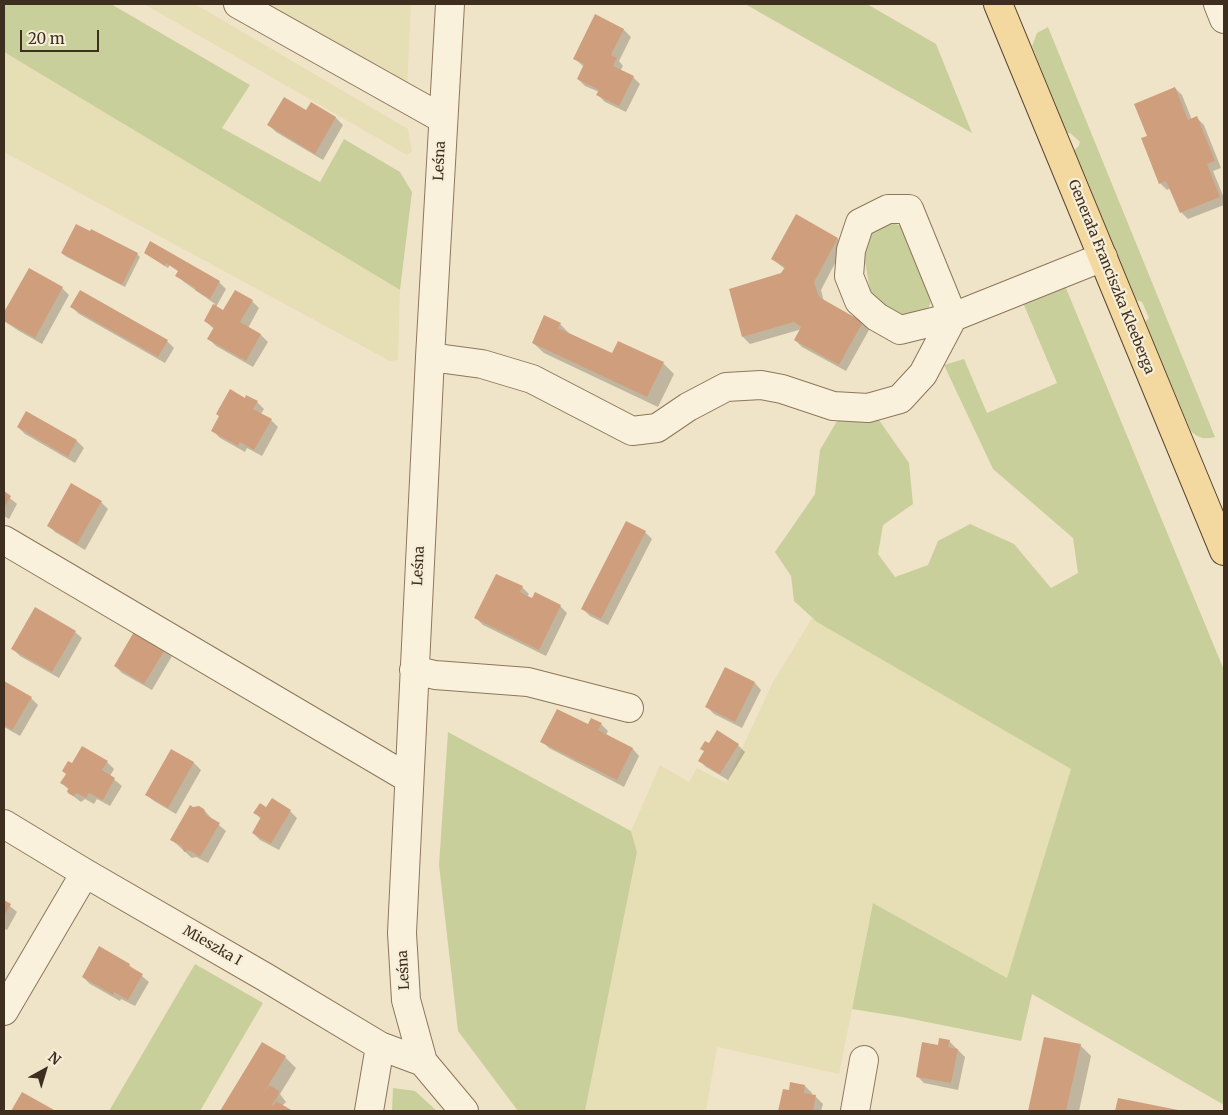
<!DOCTYPE html>
<meta charset="utf-8">
<style>
body{margin:0}
#map{position:relative;width:1228px;height:1115px;overflow:hidden;background:#f0e4c8;font-family:Merriweather,serif}
canvas{display:block}
.frame{position:absolute;inset:0;border:5px solid #3d2e20;pointer-events:none}
.north{position:absolute;left:20px;top:1045px;width:50px;height:50px;-webkit-text-stroke:4px #f7eed8;paint-order:stroke;rotate:39deg;font-size:14px;font-weight:700;line-height:20px;text-align:center;color:#3d2e20}
.north::after{content:'';display:block;margin:auto;width:18px;height:22px;background:#3d2e20;clip-path:polygon(50% 0,100% 100%,50% 72%,0 100%)}
.scale{position:absolute;left:20px;top:30px;width:79px;height:22px;box-sizing:border-box;border:2px solid #3d2e20;border-top:0;padding-left:6px;font-size:15px;line-height:18px;white-space:nowrap;color:#3d2e20;-webkit-text-stroke:4px #f7eed8;paint-order:stroke}
</style>
<div id="map">
<canvas width="1228" height="1115"></canvas>
<div class="frame"></div>
<div class="north">N</div>
<div class="scale">20 m</div>
</div>
<script>
const g = document.querySelector('canvas').getContext('2d');
g.lineJoin = 'round';
function fill(path, color) { g.fillStyle = color; g.fill(path, 'evenodd'); }
function stroke(path, color, width, dash) { g.strokeStyle = color; g.lineWidth = width; g.lineCap = dash ? 'butt' : 'round'; g.setLineDash(dash || []); g.stroke(path); }
function label(font, color, halo, rows, align = 'center') {
  g.font = font + ' Merriweather,serif'; g.lineWidth = 4.5; g.setLineDash([]); g.textBaseline = 'middle'; g.strokeStyle = halo; g.fillStyle = color; for (const [text, x, y, turn = 0] of rows) {
    g.save(); g.translate(x, y); g.rotate((+turn || 0) * Math.PI / 180); g.textAlign = isNaN(turn) ? turn : align; if (halo) g.strokeText(text, 0, 0); g.fillText(text, 0, 0); g.restore();
  }
}
const farmland = new Path2D(`
 M144,4H195L408,129L412,152L407,155Z
 M255,4H411L407,89Z
 M4,52L400,290L398,360L390,361L4,152Z
 M812,618L1071,769L1007,978L873,903L839,1074L717,1047L706,1111H585L637,852L631,831L660,765L689,782L697,768L726,783L772,684Z`);
const green = new Path2D(`
 M5,4H111L250,85L222,128L320,182L344,139L400,172L412,192L400,290L4,52Z
 M745,4H867L936,44L972,133Z
 M1048,27L1215,437C1205,440 1198,438 1191,431L1145,322L1149,318L1142,302L1136,300L1074,150L1078,147L1080,142L1070,133H1067L1032,46L1037,33Z
 M892,222L902,227L931,300L927,313L905,320L877,301L870,290L864,256L872,231Z
 M1063,281L1224,670V1105L1032,994L1021,1041L902,1017L852,1009L873,903L1007,978L1071,769L817,622L794,601L791,576L775,552L815,494L820,450L841,414L879,420L909,463L913,504L883,525L878,554L895,577L928,565L938,541L970,524L1014,544L1051,588L1078,573L1073,538L993,469L944,365L964,359L987,413L1057,383L1021,298Z
 M448,732L631,831L637,852L585,1111H518L458,1031L439,865Z
 M195,964L263,1003L200,1111H109Z
 M393,1088L415,1091L437,1111H392Z`);
const shadow = new Path2D(`
 M596,16L624,30L631,37L619,61L623,66L620,71L633,77L640,84L626,112L605,102L598,95L599,92L585,86L578,79L584,67L575,59Z
 M1175,88L1182,95L1192,120L1197,118L1204,125L1221,168L1213,171L1224,198V205L1188,219L1181,212L1171,188L1167,190L1160,183L1149,136Z
 M311,104L336,118L343,125L323,160L276,132L269,125L307,112Z
 M796,216L838,239L844,246L821,290L824,302L863,323L869,330L846,371L802,347L795,340L802,329L750,344L743,337L785,269L772,259Z
 M90,233L137,254L140,257L125,287L65,256L62,253Z
 M145,253L183,261L219,282L226,289L216,307L224,312L252,301L259,308L248,328L261,335L268,342L253,367L216,346L209,339L214,329L205,321L215,304L184,282L177,275L179,271L170,265L168,268Z
 M29,269L62,288L69,295L42,344L19,331L4,321V314Z
 M72,307L167,341L174,348L165,363L79,314Z
 M560,324L570,334L613,355L663,363L674,374L658,407L544,353L533,343Z
 M257,402L264,409L261,414L271,420L278,427L262,456L247,448L245,452L220,438L213,431Z
 M26,412L77,441L84,448L75,463L25,434L18,427Z
 M4,493L17,504L9,519L4,516Z
 M101,502L108,509L85,550L55,532L48,525Z
 M645,532L652,539L608,625L590,616L583,609Z
 M522,587L529,594L527,597L560,606L567,613L546,656L483,625L476,618Z
 M75,632L82,638L59,678L20,656L13,649Z
 M168,644L175,651L152,690L122,673L115,666Z
 M4,682L31,698L38,705L20,736L4,727Z
 M755,683L761,690L742,728L714,714L707,707Z
 M601,724L608,731L606,735L633,749L639,756L624,787L549,748L542,741L588,726Z
 M709,745H738L745,752L728,780L706,767L699,760Z
 M172,750L194,763L201,770L176,814L154,801L147,795Z
 M107,762L114,769L110,776L122,786L110,806L97,799L94,804L85,799L81,802L69,793V790L62,783L73,765Z
 M267,808L290,811L297,818L279,850L260,840L253,833L261,819L255,813Z
 M204,810L212,819L226,831L208,863L196,857L192,858L172,840Z
 M4,901L17,912L7,930L5,929L4,931Z
 M129,965L149,982L135,1006L121,999L120,1001L90,984L83,977Z
 M1045,1038L1080,1045L1091,1056L1079,1111H1029Z
 M949,1041L965,1057L958,1090L924,1083L917,1076L939,1046Z
 M262,1043L285,1057L296,1068L280,1094L286,1102L282,1106L291,1111H222Z
 M805,1086L812,1093L811,1096L816,1097L823,1104L821,1111H780L784,1090L790,1091Z
 M1119,1099L1176,1111H1116Z`);
const building = new Path2D(`
 M595,14L624,29L611,55L617,58L613,66L634,76L619,106L596,95L599,90L577,79L584,64L573,59Z
 M1175,87L1188,120L1197,116L1215,161L1207,164L1220,197L1180,213L1166,181L1159,184L1141,138L1147,136L1134,104Z
 M284,97L306,110L311,102L336,117L315,154L267,125Z
 M796,214L838,238L814,282L819,297L863,322L839,365L794,340L801,327L794,322L742,337L729,289L781,273L785,267L771,259Z
 M76,224L90,231L91,229L138,253L122,285L61,253Z
 M150,241L220,281L210,299L195,290L196,288L175,276L178,271L166,263L165,266L144,253Z
 M29,268L63,287L35,338L4,321V312Z
 M80,290L168,340L158,357L70,307Z
 M235,290L253,300L240,322L261,334L246,361L207,339L214,327L204,321L213,304L223,310Z
 M544,315L561,323L558,328L612,353L618,341L664,362L647,397L532,343Z
 M230,389L245,398L246,395L258,401L253,409L272,419L254,450L240,442L238,446L211,431L219,416L216,414Z
 M26,411L77,440L68,457L17,427Z
 M71,483L102,501L77,544L47,526Z
 M4,491L11,496L4,508Z
 M626,521L646,531L601,619L581,609Z
 M496,574L523,586L520,592L532,598L535,592L561,605L539,650L474,618Z
 M35,607L76,631L52,672L11,649Z
 M138,625L169,643L144,684L114,666Z
 M725,667L755,682L735,722L705,707Z
 M4,681L32,697L12,730L4,725Z
 M557,709L588,724L591,718L602,723L598,730L633,748L617,780L540,742Z
 M717,730L739,744L720,774L698,761L704,751L700,749L705,741L709,743Z
 M82,746L108,761L102,770L115,778L103,800L89,793L86,798L77,793L73,796L68,793L67,791L69,788L60,783L66,774L62,771L68,761L72,763Z
 M171,749L194,762L168,808L145,795Z
 M272,798L291,810L271,844L252,833L261,817L253,813L260,803L266,807Z
 M190,805L193,807L199,806L204,809L206,815L220,823L200,857L189,850L184,852L182,846L170,840Z
 M4,900L11,904L4,916Z
 M99,946L130,964L129,966L143,974L128,1000L114,992L113,995L82,977Z
 M1044,1037L1081,1044L1066,1111H1028Z
 M939,1038L950,1040L948,1047L958,1049L951,1083L916,1077L922,1042L938,1045Z
 M262,1042L286,1056L260,1099L269,1085L279,1091V1094L272,1105L273,1106L276,1101L293,1111H220Z
 M790,1082L805,1085L804,1093L816,1095L813,1111H778L783,1089L789,1090Z
 M22,1092L56,1111H11Z
 M1118,1098L1178,1110V1111H1115Z`);
const minor = new Path2D(`
 M238,4L443,119
 M450,4L430,357L402,933L406,1000L423,1062L464,1111
 M1218,4L1224,19
 M888,209H909L953,317L900,330L877,317L859,301L849,276L851,250L860,223Z
 M430,357L482,364L532,379L632,431L657,428L688,407L726,387L761,385L782,389L833,406L868,408L900,399L923,374L953,317L1103,257
 M4,540L408,778
 M414,670L435,675L528,682L629,708
 M4,824L85,873L265,977L380,1046L423,1062
 M4,1011L85,873
 M369,1111L380,1046
 M855,1111L864,1060`);
const major = new Path2D(`
 M998,4L1224,551`);
const streetNames = [
 ["Leśna",440,161,-87],
 ["Generała Franciszka Kleeberga",1111,277,68],
 ["Leśna",419,566,-87],
 ["Mieszka I",212,946,30],
 ["Leśna",404,970,-93]
];
fill(farmland, '#e6deb5');
fill(green, '#c9cf9b');
fill(shadow, '#0003');
fill(building, '#cf9f7d');
stroke(minor, '#8d765c', 30);
stroke(major, '#5b4430', 30);
stroke(minor, '#faf1dc', 28);
stroke(major, '#f3d9a0', 28);
label('14px', '#3d2e20', '#f7eed8', streetNames);
</script>
